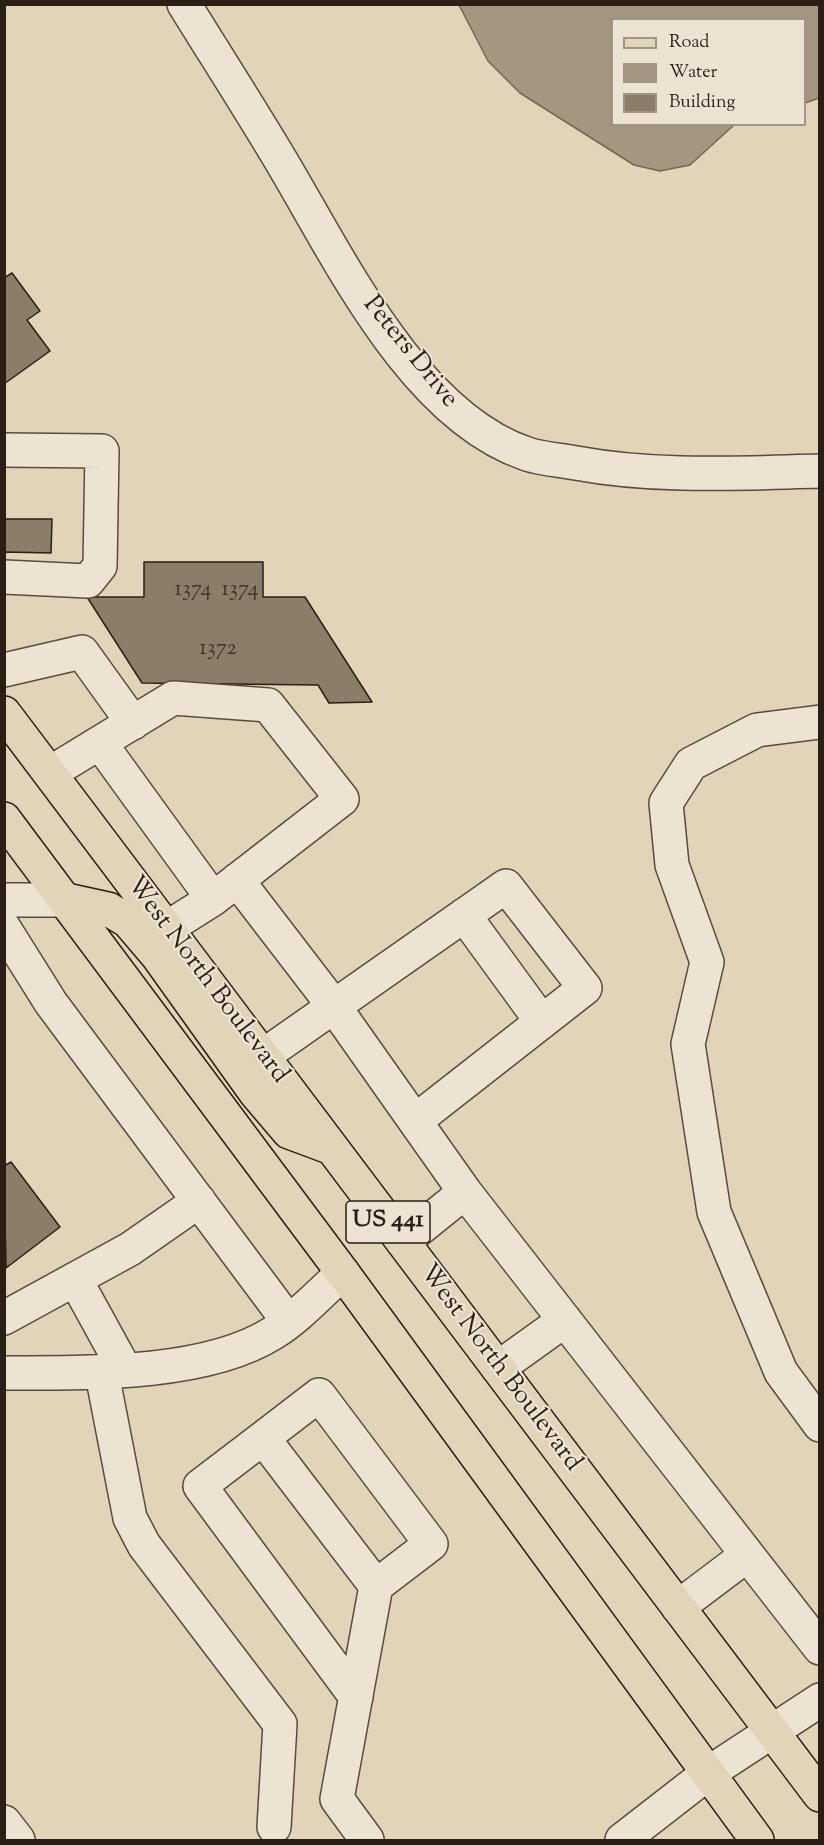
<!DOCTYPE html>
<style>
body{margin:0}
#map{position:relative;width:824px;height:1845px;overflow:hidden;background:#e2d4b9;font-family:"Sorts Mill Goudy",serif}
canvas{display:block}
.frame{position:absolute;inset:0;border:6px solid #2b1e14;pointer-events:none}
.legend{position:absolute;left:611px;top:18px;width:195px;height:108px;box-sizing:border-box;background:#ece3d2;border:2px solid #9f9486;margin:0;padding:8px 10px;list-style:none;font-size:18px;color:#2b1e14}
.legend li{display:flex;align-items:center;gap:12px;height:30px}
.legend b{width:30px;border:2px solid #9f9486}
</style>
<div id="map">
<canvas width="824" height="1845"></canvas>
<div class="frame"></div>
<ul class="legend">
<li><b style="height:8px;background:#e2d4b9"></b>Road</li>
<li><b style="height:16px;background:#a49681"></b>Water</li>
<li><b style="height:16px;background:#8a7d6a"></b>Building</li>
</ul>
</div>
<script>
const g = document.querySelector('canvas').getContext('2d');
g.lineJoin = 'round';
function fill(path, color) { g.fillStyle = color; g.fill(path, 'evenodd'); }
function stroke(path, color, width, dash) { g.strokeStyle = color; g.lineWidth = width; g.lineCap = dash ? 'butt' : 'round'; g.setLineDash(dash || []); g.stroke(path); }
function label(font, color, halo, rows, align = 'center') {
  g.font = font + ' "Sorts Mill Goudy",serif'; g.lineWidth = 4.5; g.setLineDash([]); g.textBaseline = 'middle'; g.strokeStyle = halo; g.fillStyle = color; for (const [text, x, y, turn = 0] of rows) {
    g.save(); g.translate(x, y); g.rotate((+turn || 0) * Math.PI / 180); g.textAlign = isNaN(turn) ? turn : align; if (halo) g.strokeText(text, 0, 0); g.fillText(text, 0, 0); g.restore();
  }
}
const water = new Path2D(`
 M459,5H819V98L805,103L804,20H612V124L734,125L690,165L660,171L634,165L520,93L488,61Z`);
const building = new Path2D(`
 M12,273L40,311L27,320L50,351L4,384V278Z
 M4,519H52L51,553L6,552L4,558Z
 M144,562H263V597H305L372,702L329,703L318,685L142,683L87,597H144Z
 M11,1162L60,1227L6,1268L4,1166Z`);
const minor = new Path2D(`
 M184,4C215,54 247,104 277,154C337,253 411,415 527,454C542,459 560,460 576,463C657,478 737,473 820,471
 M4,450L102,451L100,566L88,581L4,577
 M4,670L82,652L133,723
 M820,722L757,730L691,764L666,803L672,865L707,962L688,1044L714,1212L781,1372L820,1425
 M100,743L213,899
 M50,773L173,698L268,705L342,799L213,899L167,928
 M237,880L333,1005L465,1192L820,1648
 M4,900H67
 M464,915L542,1022
 M4,928L51,1003L288,1321
 M263,1056L506,886L585,988L415,1121
 M403,1242L465,1192
 M75,1279L125,1370
 M4,1318L130,1249L199,1201
 M498,1368L565,1320
 M4,1373C83,1373 205,1376 273,1333C298,1318 320,1293 343,1273
 M102,1374L130,1518L144,1545L280,1724L274,1827
 M263,1438L200,1486L356,1697
 M678,1607L747,1555
 M4,1822L18,1840
 M367,1840L337,1799L376,1586L431,1544L319,1395L263,1438L376,1586
 M622,1840L707,1774L820,1700`);
const major = new Path2D(`
 M4,713L820,1795
 M4,819L343,1273L757,1840
 M67,900L108,909L128,921L157,955L255,1092L289,1132L332,1148`);
const numberNames = [
 ["1374",193,591],
 ["1374",240,591],
 ["1372",218,650]
];
const shields = [
 [388,1222,84]
];
const shieldNames = [
 ["US 441",388,1222]
];
const streetNames = [
 ["Peters Drive",409,353,51],
 ["West North Boulevard",206,981,53],
 ["West North Boulevard",499,1369,53]
];
fill(water, '#a49681');
stroke(water, '#746655', 1.5);
fill(building, '#8a7d6a');
stroke(building, '#2b1e14', 1.5);
stroke(minor, '#594c3d', 36);
stroke(major, '#2b1e14', 36);
stroke(minor, '#ece3d2', 33);
stroke(major, '#e2d4b9', 33);
label('22px', '#43362a', null, numberNames);
for (const [x, y, w] of shields) { const box = new Path2D(); box.roundRect(x - w / 2, y - 21, w, 42, 4.5); g.fillStyle = '#ece3d2'; g.fill(box); stroke(box, '#2b1e14', 1.5); }
label('bold 24px', '#2b1e14', null, shieldNames);
label('26px', '#2b1e14', '#ece3d2', streetNames);
</script>
